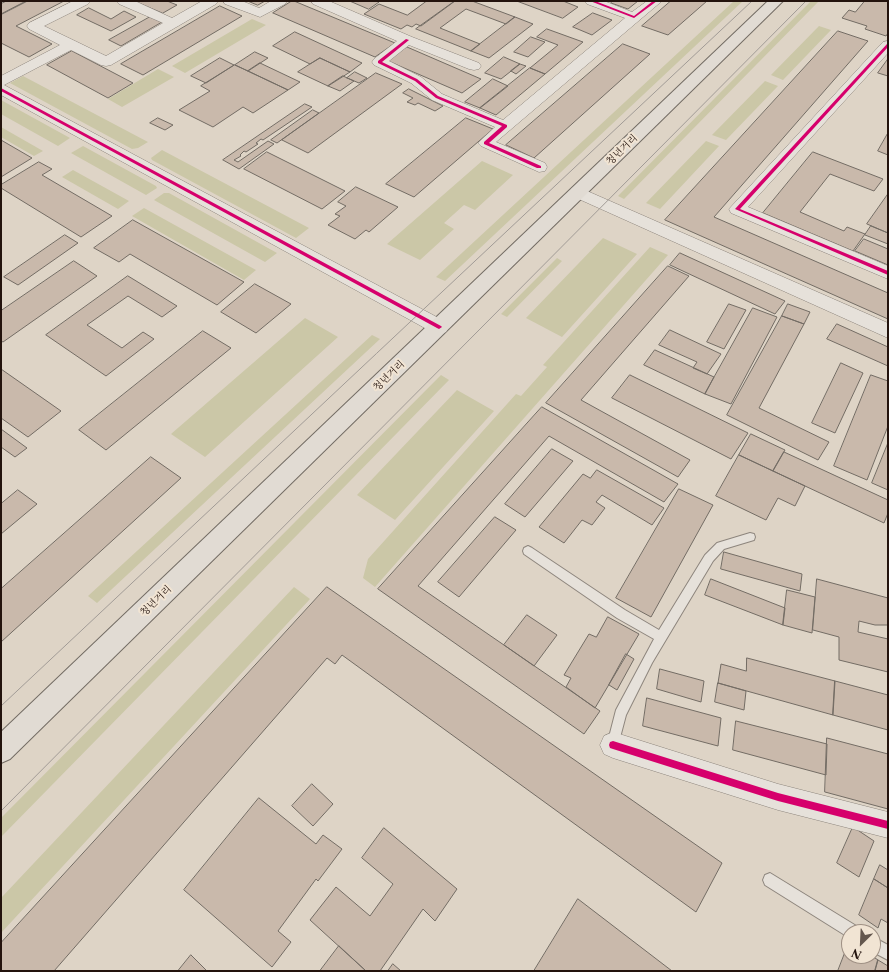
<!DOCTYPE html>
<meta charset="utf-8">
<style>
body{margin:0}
#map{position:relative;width:889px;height:972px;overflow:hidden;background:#ded4c6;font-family:"Libre Caslon Text",serif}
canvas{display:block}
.frame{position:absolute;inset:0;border:2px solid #23130d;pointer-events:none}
.north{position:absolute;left:841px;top:924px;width:40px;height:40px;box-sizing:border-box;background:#f1e4d3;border:1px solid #9f9084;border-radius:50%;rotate:204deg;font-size:11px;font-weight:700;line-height:16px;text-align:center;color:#23130d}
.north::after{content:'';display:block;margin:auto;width:14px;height:18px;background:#64574e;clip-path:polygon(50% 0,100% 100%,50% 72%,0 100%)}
</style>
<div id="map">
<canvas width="889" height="972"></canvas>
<div class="frame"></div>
<div class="north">N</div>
</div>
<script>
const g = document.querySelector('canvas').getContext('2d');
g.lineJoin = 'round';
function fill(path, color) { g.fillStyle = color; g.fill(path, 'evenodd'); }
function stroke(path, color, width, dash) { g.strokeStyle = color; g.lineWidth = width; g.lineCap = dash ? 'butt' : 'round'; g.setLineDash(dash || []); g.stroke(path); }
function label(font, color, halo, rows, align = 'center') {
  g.font = font + ' "Libre Caslon Text","Noto Serif KR",serif'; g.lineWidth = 4; g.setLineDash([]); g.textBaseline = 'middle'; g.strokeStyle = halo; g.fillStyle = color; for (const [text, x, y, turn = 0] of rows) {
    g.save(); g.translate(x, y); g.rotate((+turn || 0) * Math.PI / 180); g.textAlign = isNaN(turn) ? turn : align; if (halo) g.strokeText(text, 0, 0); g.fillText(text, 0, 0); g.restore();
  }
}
const green = new Path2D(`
 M734,1H743L445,281L436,277Z
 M811,1H819L624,199L618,196Z
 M252,19L266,25L185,73L172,66Z
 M819,26L831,30L783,80L771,75Z
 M158,69L174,77L122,107L108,99Z
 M23,76L148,142L138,148L132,149L10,83Z
 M765,81L778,86L726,140L712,135Z
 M1,100L70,138L58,146L1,114Z
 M1,127L43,151L34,156L1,137Z
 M706,141L719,146L660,209L646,203Z
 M83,146L156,186L157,188L146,195L71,153Z
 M162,150L309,228L296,238L152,160L151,158Z
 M482,161L513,175L475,210L464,205L444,223L454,229L420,260L387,244Z
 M73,170L129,201L118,209L62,177Z
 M164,193H169L277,253L265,262L154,200Z
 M144,208L256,270L244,280L132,216Z
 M603,238L637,254L562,337L526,318Z
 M650,247L668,255L375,587L363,578L368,559L516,394L521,396L547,367L543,365Z
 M557,258L562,261L507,317L501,314Z
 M305,318L338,337L205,457L171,434Z
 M372,335L380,339L97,603L88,596Z
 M441,375L449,380L1,837V818Z
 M457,390L494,411L395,520L357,495Z
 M294,587L310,599L1,933V898Z`);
const building = new Path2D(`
 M7,1H26L1,14V4Z
 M28,1H64L16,26L52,44L29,57L1,43V15Z
 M134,1H167L177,5L163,13Z
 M248,1H265L258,5Z
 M292,1H294L395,43L375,57L273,13Z
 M350,1H376L379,2L369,9Z
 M427,1H455L421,26L416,24L412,27L407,25L401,29L364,14L379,4L407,15Z
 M455,1H472L515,17L506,24L466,9L440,28L480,44L471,51L416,29Z
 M517,1H563L578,7L563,18Z
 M613,1H638L628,9L611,3Z
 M671,1H707L668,35L642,26Z
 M865,1H888V33L886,36L865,29L867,26L842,18L849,10L855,12Z
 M220,6L242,16L143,75L121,64Z
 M89,8L111,19L124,11L136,17L111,31L77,15Z
 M593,13L612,20L592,35L573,27Z
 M150,17L162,22L121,46L109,40Z
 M515,17L533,24L489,58L471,51Z
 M547,29L583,42L545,74L530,68L558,45L537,37Z
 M838,31L868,41L714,217L888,293V319L665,220Z
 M295,32L362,63L350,72L320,58L310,64L273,46Z
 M531,37L545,42L528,57L514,52Z
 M623,44L650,54L534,158L506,145Z
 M407,47L481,79L462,93L388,61Z
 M72,51L133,83L108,98L47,65Z
 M255,52L268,58L248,71L235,65Z
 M504,57L520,64L501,79L485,73Z
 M220,58L234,65L206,83L191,76Z
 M320,58L350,72L328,86L298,72Z
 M888,59V76L878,73Z
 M260,63L300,82L288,90L248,71Z
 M520,64L526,66L516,74L511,71Z
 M235,65L288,90L253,113L243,107L213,127L179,110L210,91L201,86Z
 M530,68L545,74L496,115L480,108Z
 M355,72L367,78L359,83L347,78Z
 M376,73L402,84L308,153L282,140Z
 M343,76L354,81L340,91L328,86Z
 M493,79L508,86L480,108L465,102Z
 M409,89L443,106L435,111L418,103L415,105L407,102L413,98L403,93Z
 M305,104L312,107L263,140L261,139L256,143L258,144L246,152L244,151L240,155L241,156L234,160L238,162L268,141L274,144L239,169L223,160Z
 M313,110L319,113L277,143L271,140Z
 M158,118L173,125L165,130L150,123Z
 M466,118L493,129L414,197L386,184Z
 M888,133V155L878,151Z
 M1,140L32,158L1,177Z
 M267,152L345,191L322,209L244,169Z
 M813,152L883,179L874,191L830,174L800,212L844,231L847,227L865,234L853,251L763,213Z
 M39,162L52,169L42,175L112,216L81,237L1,188V185Z
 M356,187L398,207L369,232L366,230L355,239L328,225L340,216L335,214L346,206L338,202Z
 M888,194V233L867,224Z
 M133,220L244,282L217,305L130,254L119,262L94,248Z
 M871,226L888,233V244L865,235Z
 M65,235L78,243L18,285L4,277Z
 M864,239L888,249V265L855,251Z
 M680,253L785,301L775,314L670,265Z
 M74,261L97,276L3,342L1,341V311Z
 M668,266L689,276L581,400L690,460L678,477L546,403Z
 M128,276L177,306L162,317L128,296L87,325L122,348L143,332L154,339L106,376L46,335Z
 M255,284L291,304L256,333L221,312Z
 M729,304L746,310L724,349L707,342Z
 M788,304L810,312L804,324L782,316Z
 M753,308L777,317L731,404L705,394Z
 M782,316L804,324L759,408L829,442L818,460L727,415Z
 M837,324L888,347V366L827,339Z
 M670,330L721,354L707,374L693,368L697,362L659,345Z
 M203,331L231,348L106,450L79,430Z
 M655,350L714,377L705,394L644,365Z
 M841,363L863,373L835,433L812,423Z
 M1,369L61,411L28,437L1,418Z
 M630,375L748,433L731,459L612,398Z
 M871,375L888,381V426L867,480L834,466Z
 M542,407L678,484L664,502L549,436L418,586L600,711L584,734L378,589Z
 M1,429L27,448L15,457L1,447Z
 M751,434L785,450L773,471L739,455Z
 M888,443V490L872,483Z
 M552,449L573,461L525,517L505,504Z
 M784,452L888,500V513L884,523L773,471Z
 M739,455L805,486L795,506L778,498L766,520L716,496Z
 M151,457L181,478L1,642V589Z
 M597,470L664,508L652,525L602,495L596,502L605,508L592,525L582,520L564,543L539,527L583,474L590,478Z
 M679,489L713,505L651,617L616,598Z
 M18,490L37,504L1,534V504Z
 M495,517L516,530L459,597L438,582Z
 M724,552L802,574L800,591L721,569Z
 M711,579L785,608L783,625L705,595Z
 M817,579L888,598V625H875L859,621L858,632L888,639V672L839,660V637L813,630Z
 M327,587L722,863L696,912L342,655L335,664L327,658L54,971H1V943Z
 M787,590L815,597L812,633L783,625Z
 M527,615L557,635L534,666L504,645Z
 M608,617L639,634L595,708L566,687L571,678L564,675L589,634L596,637Z
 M626,654L634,659L617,690L609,685Z
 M747,658L835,681L833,715L718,683L721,664L746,671Z
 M660,669L704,681L701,702L657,689Z
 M835,681L888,695V730L833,715Z
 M718,683L746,691L744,710L715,702Z
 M647,698L721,718L718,746L643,726Z
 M736,721L827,744L826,775L733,750Z
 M827,738L888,754V809L825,792Z
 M312,784L333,804L313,826L292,806Z
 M259,798L316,844L323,835L342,849L318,881L316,879L278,931L291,942L272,967L184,890Z
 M853,827L874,841L859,877L837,863Z
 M384,828L457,889L435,921L423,909L380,971H366L310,920L336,887L370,916L393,884L362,858Z
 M880,865L888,870V888L874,879Z
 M874,879L888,888V923L881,919L878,928L859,915Z
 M578,899L672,971H534Z
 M849,942V956H872L878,960L875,971H838Z
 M339,946L366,971H320Z
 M191,955L207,971H178Z
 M878,960L888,966V971H875Z
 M393,964L401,971H388Z`);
const lane = new Path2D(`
 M750,533L754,534L755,537L754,540L724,549L713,561L652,663L626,715L617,749L613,751L609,749L607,745L616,710L654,639L617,618L524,554L523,551L524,548L528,546L532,548L625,610L659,630L705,555L717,543Z
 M770,873L858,927L860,932H849L848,937L765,885L763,880L765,875Z
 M873,937L888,945V960L873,952Z`);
const street = new Path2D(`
 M73,1H90L88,4L44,26L106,56L163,23L119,4L117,1H135L172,18L202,1H218L216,4L111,65L106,66L101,65L71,50L4,85L446,322L448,327L446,332L439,334L432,332L1,95V76L60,45L29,29L27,26L29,23Z
 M223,1H242L259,8L271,1H287L285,4L260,17L225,4Z
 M311,1H329L412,37L479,63L481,66L479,69L474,70L469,69L409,45L389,61L421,77L442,94L503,120L625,18L587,4L585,1H604L632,12L647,1H662L496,142L545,163L547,167L545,171L539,172L481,146L478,143L495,127L432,100L411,83L374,65L372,62L374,59L397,41L313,4Z
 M888,41V53L748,207L888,266V279L731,213L729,209L883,42Z
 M578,187L888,323V338L572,196L570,192L572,188Z
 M613,732L778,784L888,812V838L778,810L613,758L604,754L600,745L604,736Z`);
const primary = new Path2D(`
 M768,1H783L10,759L1,763V732Z`);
const tram = new Path2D(`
 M1,706L752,1
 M1,811L806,1`);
const cycleway = new Path2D(`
 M590,1H595L634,16L653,1H657L634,18Z
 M406,39L409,40L382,62L417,79L438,96L507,125V127L489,143L541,166V168H537L484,144V142L502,126L436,98L415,81L378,63V61Z
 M887,44H888V47L740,209L888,271V275L735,209Z
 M1,88L441,326L442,327L439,329L437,328L1,91Z
 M613,741L778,793L888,821V829L778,801L613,749L610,748L609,745L610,742Z`);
const streetNames = [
 ["청년거리",622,150,-44],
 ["청년거리",389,376,-44],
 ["청년거리",156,601,-44]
];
fill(green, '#cbc7a7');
fill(building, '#c9b9ab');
stroke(building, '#736c64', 1);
stroke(lane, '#8d857d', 2);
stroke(street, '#8d857d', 1);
stroke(primary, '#736c64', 2);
fill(lane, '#e6e1da');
fill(street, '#e6e1da');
fill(primary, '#e1dbd3');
stroke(tram, '#a19b96', 1);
fill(cycleway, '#d6006c');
label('10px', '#23130d', '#f1e4d3', streetNames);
</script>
